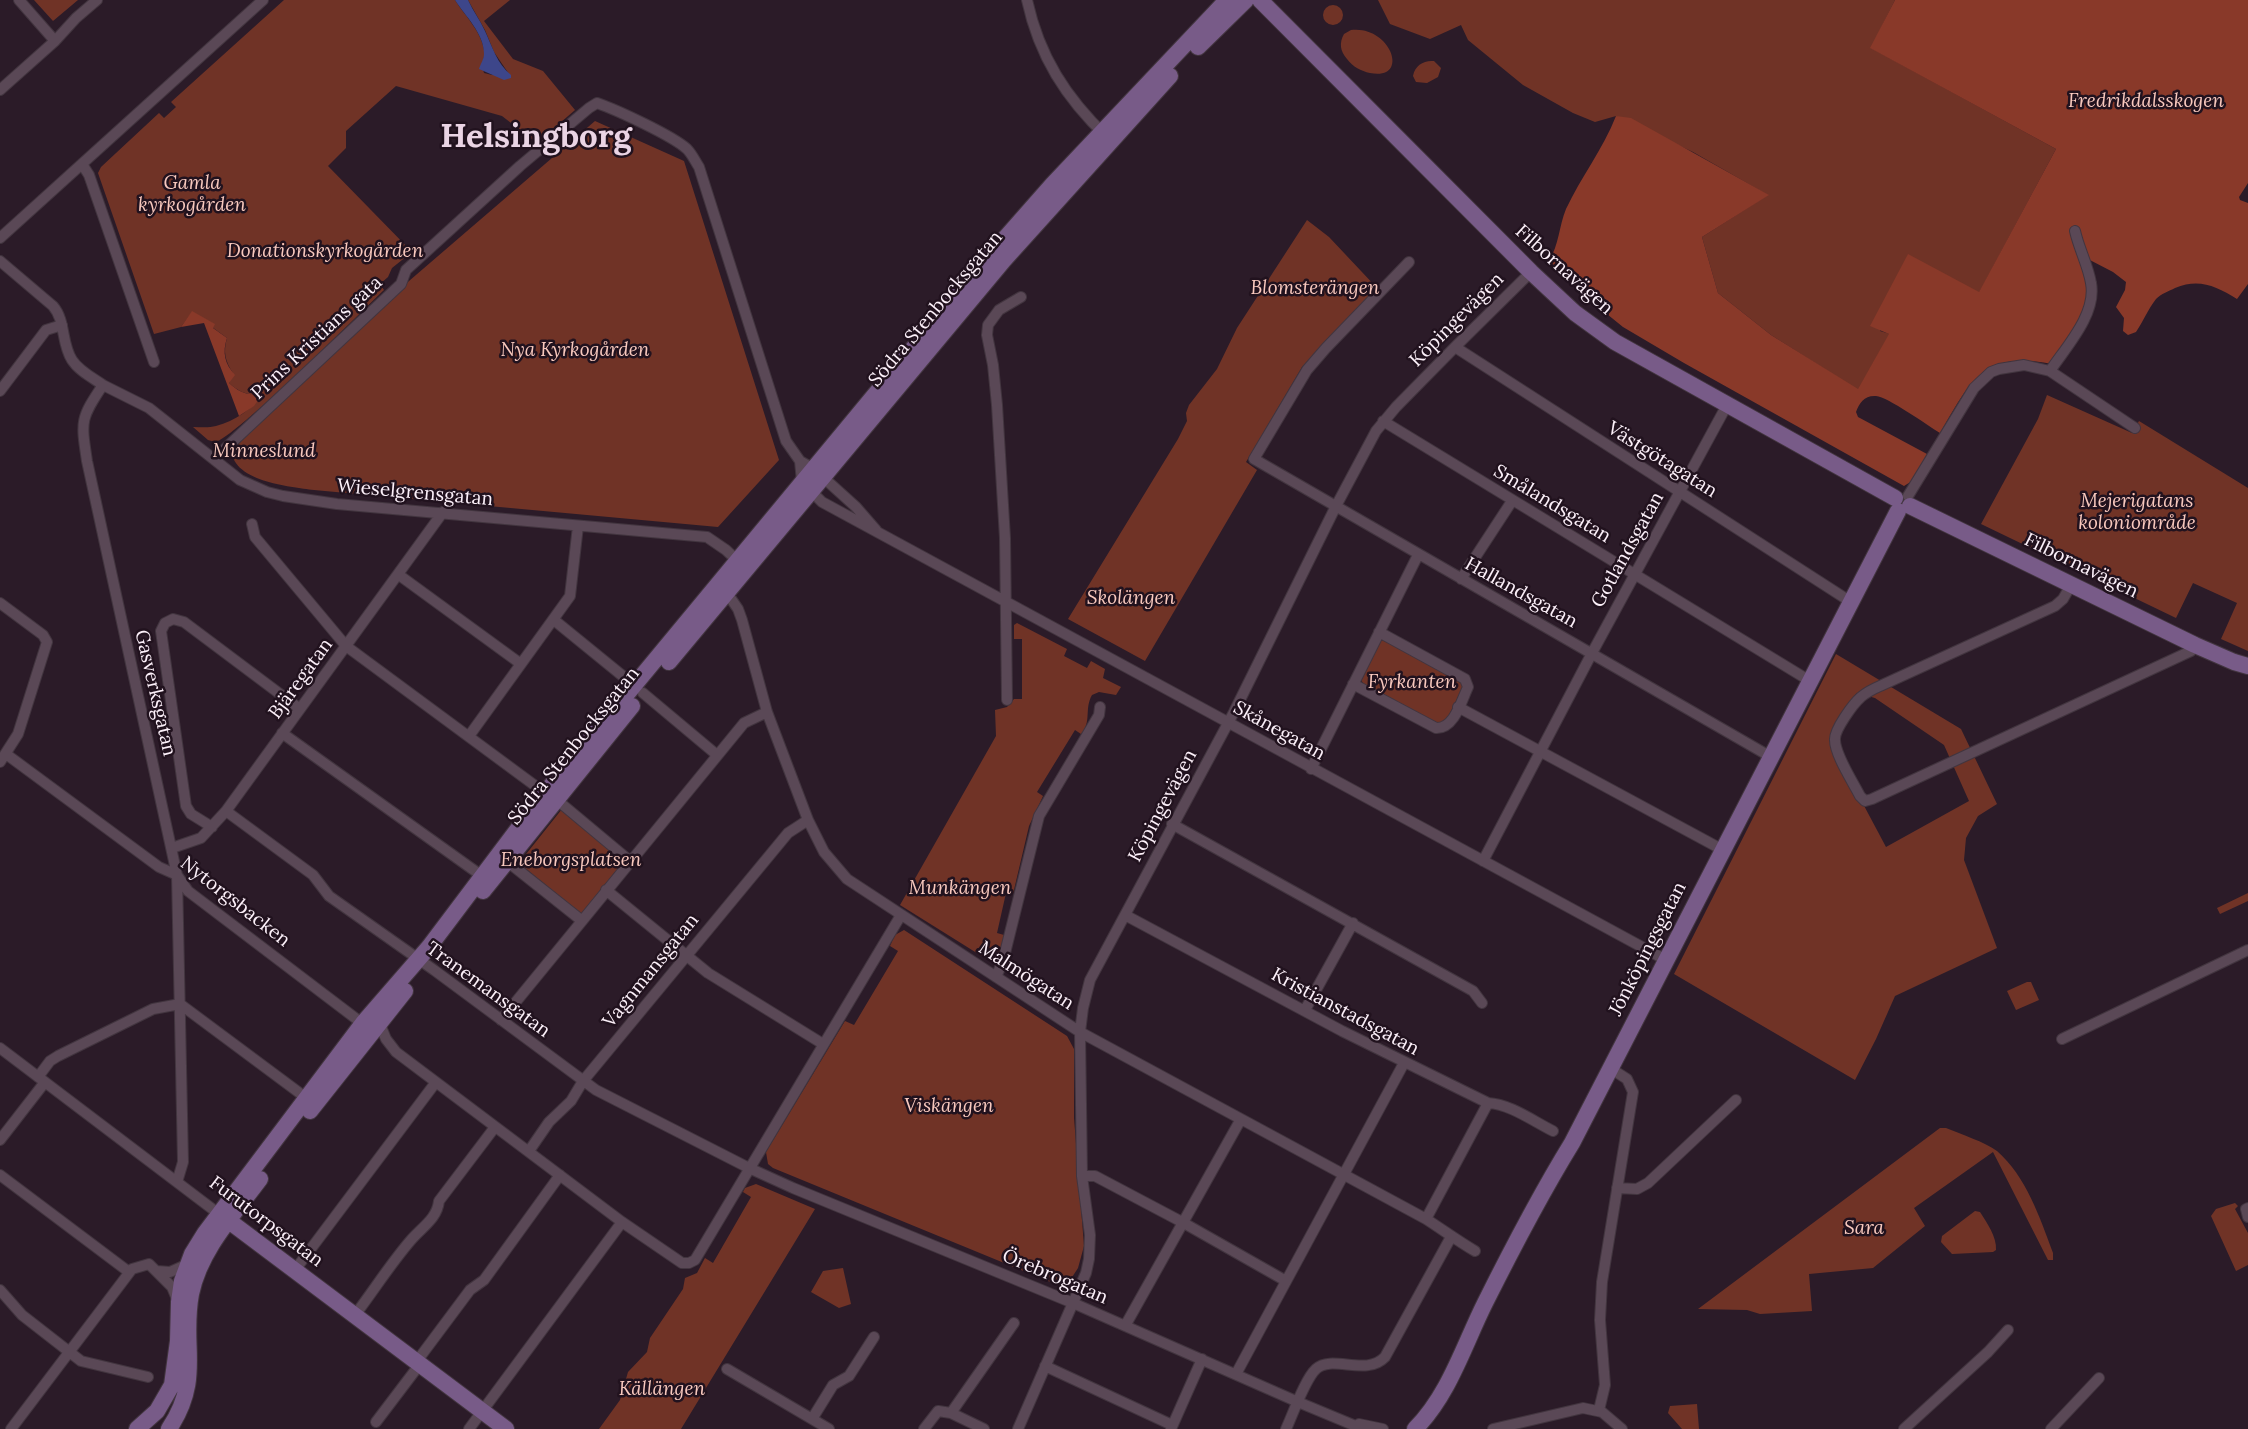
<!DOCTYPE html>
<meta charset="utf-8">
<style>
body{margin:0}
canvas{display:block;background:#2b1b28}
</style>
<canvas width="2248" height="1429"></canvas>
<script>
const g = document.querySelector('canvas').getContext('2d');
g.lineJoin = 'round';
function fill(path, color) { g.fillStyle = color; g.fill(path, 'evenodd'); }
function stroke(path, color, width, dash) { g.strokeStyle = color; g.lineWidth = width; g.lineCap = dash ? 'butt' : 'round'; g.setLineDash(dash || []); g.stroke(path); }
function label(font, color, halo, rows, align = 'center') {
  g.font = font + ' Lora,serif'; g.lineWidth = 5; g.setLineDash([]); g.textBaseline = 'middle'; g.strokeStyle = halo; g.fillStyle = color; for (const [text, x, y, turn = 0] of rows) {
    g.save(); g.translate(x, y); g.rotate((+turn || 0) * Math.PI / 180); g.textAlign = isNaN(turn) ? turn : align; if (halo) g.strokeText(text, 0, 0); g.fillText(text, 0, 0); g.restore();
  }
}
const green = new Path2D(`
 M34,0H78L53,21Z
 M284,0H455C465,16 481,31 484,50C485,59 481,64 484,73L492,75L509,74L494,52L485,30L468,0H510L484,21L513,59L543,71L575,110L537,143L502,116L396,86L346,131V148L328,166L412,252L392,268L388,277L380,284L384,290C361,312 233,440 215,442L208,440L193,427C200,427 209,428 216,426C235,421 253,409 262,393C249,397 239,392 229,383L233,373C225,361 223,352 227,338L212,327L214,324L192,312L181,327L154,334L98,173L101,167L159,113L164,118L176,107L171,102Z
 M1378,0H1895L1871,48L2056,149L1979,293L1908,255L1880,331L1890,334L1858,390L1771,335L1718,293L1702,237L1768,195L1693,152L1616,116L1595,122L1573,113L1523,85L1468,40L1461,25L1430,39L1390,24Z
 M1323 15a10 10 0 1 1 20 0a10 10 0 1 1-20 0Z
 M1351,30C1391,25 1411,81 1370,73C1361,71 1353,67 1347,59C1340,51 1339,43 1344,34Z
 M1434,61L1441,68L1438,77L1427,83L1416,82L1413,76C1415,65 1424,60 1434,61Z
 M595,121L684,161L779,460L718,527L314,490C291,487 228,481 232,447L409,281Z
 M1307,220L1329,237L1377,288L1302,367L1246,462L1257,470L1145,661L1068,619L1178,439L1187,421L1186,413L1189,405L1217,369L1237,328Z
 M2047,395L2132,433L2139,421L2248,488V651L2221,639L2237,603L2193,583L2176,618L1981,524L2038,419Z
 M1017,623L1067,649L1064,656L1087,668L1091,661L1105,669L1103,678L1121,687L1116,695L1099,692L1092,695C1084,709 1092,722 1081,734L1075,730L1037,792L1043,796L1029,826L1013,894L1006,893L997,933L1004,935C1002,945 1001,958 988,960L900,905L996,736L995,710L1007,707L1014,699H1022V639H1014V625Z
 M1385,640L1460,680L1463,687L1446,721L1438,724L1364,685L1360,678L1378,641Z
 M1836,654L1961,729L1997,804L1978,816L1966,838L1964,860L1997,948L1895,996L1876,1039L1855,1080L1674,974ZM1857,693L1875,698L1944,745L1969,801L1886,847L1829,740L1847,706Z
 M562,809L624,861L581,914L519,863Z
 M2248,893V901L2220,914L2217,908Z
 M904,930L1067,1036L1074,1049V1118L1084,1246L1078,1268L1065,1288L773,1168L768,1164L766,1152L845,1021L854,1025L898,951L890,946L895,935Z
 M2027,982H2031L2039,1000L2016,1010L2007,991Z
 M1940,1128H1946C1960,1134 1985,1142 1997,1151C2026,1176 2040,1218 2053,1253V1260H2048L1993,1152L1914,1208L1925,1226L1873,1268L1809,1274L1812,1311L1760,1314L1747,1310L1698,1309Z
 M756,1184L815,1209L681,1429H599L620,1400L628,1372L647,1352L650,1338L683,1289L685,1278L697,1273L705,1258L713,1263L751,1197L743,1192L745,1188Z
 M2235,1203L2238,1206L2235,1209L2248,1233V1265L2236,1271L2211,1216L2216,1209Z
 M1975,1211L1980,1212C1987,1223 1997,1237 1996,1250L1993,1252L1952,1254L1941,1242L1942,1236Z
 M843,1268L851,1304L839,1308L811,1292L823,1271Z
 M1697,1404L1699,1429H1682L1668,1413L1670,1406Z`);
const forest = new Path2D(`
 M1895,0H2248V183L2239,197L2240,200L2248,203V284L2237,299C2216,286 2199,278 2175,288C2169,291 2161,294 2156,299C2148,309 2143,322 2136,332L2128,335L2123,331L2124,318L2116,307L2125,290L2126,282L2113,272L2086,258L2087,298L2080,318L2052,364C1982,351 1972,379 1940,433C1927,425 1888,397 1876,396C1865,395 1859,403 1856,412L1858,417L1927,454L1912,481L1904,486L1684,363L1623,327L1581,293L1549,261C1559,245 1559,226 1566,209C1581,177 1603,149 1616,116L1631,118L1769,195L1702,237L1718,293L1771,335L1858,389L1889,334L1870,326L1908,254L1979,292L2056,149L1870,48Z
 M192,311L215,324L213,328L227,338C222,353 225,364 235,375L229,383C240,393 250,397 264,392L254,406L239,416L204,323L181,327Z`);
const water = new Path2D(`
 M455,0H468C473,11 480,20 485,31C492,46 497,64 511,75V78L504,80L479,69C480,65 484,59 484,54C484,33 465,16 455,0Z`);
const street = new Path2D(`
 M19,0L55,41
 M1027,0C1039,56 1066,98 1107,137
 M0,90L55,41L76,18L97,0
 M82,164L89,175L154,362
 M0,238L263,0
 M0,261L53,306C66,321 61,343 72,360C79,371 93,378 103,385C80,419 81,421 87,461L177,875L183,1162L177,1182
 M1409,262L1326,348L1307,370L1254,459L1771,757
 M1455,347L1851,602
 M2050,371C2066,347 2097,314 2091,283C2088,265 2079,249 2075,231
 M103,385L149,408L240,480L267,492L283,496L337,504L707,537L726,550L741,564
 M0,391L46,330L62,325
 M1383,421L1810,681
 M214,459L401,284L406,270L520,166L589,108L597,103C617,110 673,136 687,149C692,154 695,161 699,167L786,441L800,461L814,469L856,507L876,530
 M800,461L802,482L822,502L1666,960
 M1908,496L1974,388L1991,372L1999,369L2024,365L2050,371L2135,428
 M252,524L255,537L346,646L545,793
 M399,575L521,664
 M1461,579L1512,501
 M2071,585L2063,599L2055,606L1880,686C1873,689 1867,692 1861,697C1853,704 1834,730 1835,740C1835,755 1853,782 1860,796L1865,801L1872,799L2191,651L2195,645
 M725,590L738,609L742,620L767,712L808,820L824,852L847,879L1080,1032L1426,1219C1443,1230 1458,1241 1475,1251
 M0,603L43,635L47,642L18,734L0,762
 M554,620L635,686
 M1353,684L1436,728C1454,729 1461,702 1468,687L1465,679L1379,632
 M643,693L717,755
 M1007,700L1005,538L997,405L993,365L987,335L988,325L999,310L1021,297
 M1458,707L1723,850
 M282,733L482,876
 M469,736L570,596L578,526
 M6,754L159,867L177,875L188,891L367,1027
 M1311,769L1418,555
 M557,800L630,861
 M226,811L313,875L329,896L434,970L596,1090L749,1168L793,1188L1073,1303L1298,1402L1363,1429
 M1172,824L1473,991L1482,1003
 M212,827L191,814L186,806L161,631L165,623L173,619L184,622L300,709
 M172,848L201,838L226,811L443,512
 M503,858L581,920
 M1483,861L1592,653L1727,405
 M606,890L708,973L823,1044
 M1125,915L1342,1031L1488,1103C1510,1104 1533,1121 1553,1131
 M996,977L1003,961L1039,816L1099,715L1100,707
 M180,1004L309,1100
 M1305,1010L1353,923
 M501,1020L744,723L767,712
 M379,1022L386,1039L396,1052L622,1222L682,1263H689L695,1260L901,915
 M2062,1039L2248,950
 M0,1048L219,1214
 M38,1077L50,1061L58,1056L153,1009L180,1004
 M0,1140L45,1082
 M529,1151L549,1122L571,1101L583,1081L788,833L808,820
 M0,1175L129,1272
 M1082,1176H1095L1182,1222L1286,1281
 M1617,1188L1637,1189L1648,1183L1736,1100
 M2248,1208L2246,1209L2248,1217
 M1426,1219L1488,1103
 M295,1270L436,1082
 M157,1271L170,1272L188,1264
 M0,1290L22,1315L81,1361L148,1377
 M355,1315C374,1290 391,1263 411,1240C422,1227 437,1219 439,1201L495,1127
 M1125,1326L1241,1119
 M417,1361L470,1290L484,1280L560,1175
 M1045,1366L1172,1425
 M727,1369L829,1429
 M1236,1374L1404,1063
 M1599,1410L1605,1385L1600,1320L1602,1282L1633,1092L1627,1079L1610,1068
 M951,1413L984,1429
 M812,1419L833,1385L849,1376L874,1337
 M376,1422L420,1364
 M1359,1424L1383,1429
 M11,1429L132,1269L149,1264L172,1287L177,1299
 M469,1429L622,1222
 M924,1429L938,1411L951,1413L1014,1323
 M1018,1429L1086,1273L1089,1259L1090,1235L1082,1176L1080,1032L1083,1008L1090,980L1234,712L1336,506L1376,431L1396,407L1455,347L1531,272
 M1171,1429L1202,1359
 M1286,1429C1293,1414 1305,1379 1316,1369C1332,1354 1366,1377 1385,1357L1451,1237
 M1493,1429L1583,1408L1602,1412L1622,1429
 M1904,1429L1988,1352L2008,1330
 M2051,1429L2099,1378`);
const secondary = new Path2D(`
 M1260,0L1531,272L1575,313L1615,342L1895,498
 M1198,47L1246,0
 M1910,506L2195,645L2234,662L2248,666
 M669,662L1004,260L1170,76
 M483,891L632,706
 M310,1111L405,991
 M221,1215L506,1429
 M137,1429L157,1411L172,1385L178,1341L179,1302L182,1281L192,1254L205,1233L363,1023L429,947L545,793L993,252L1052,185L1227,0
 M169,1429C203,1377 181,1347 191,1294C200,1250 234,1214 260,1179
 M1415,1429C1449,1395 1464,1345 1485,1303C1512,1249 1540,1195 1572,1143L1898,511`);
const parkNames = [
 ["Fredrikdalsskogen",2146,102],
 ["Gamla",192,184],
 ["kyrkogården",192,206],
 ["Donationskyrkogården",325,252],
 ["Blomsterängen",1315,289],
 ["Nya Kyrkogården",575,351],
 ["Minneslund",264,452],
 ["Mejerigatans",2137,502],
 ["koloniområde",2137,524],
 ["Skolängen",1131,599],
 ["Fyrkanten",1412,683],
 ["Eneborgsplatsen",571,861],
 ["Munkängen",960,889],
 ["Viskängen",949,1107],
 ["Sara",1864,1229],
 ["Källängen",662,1390]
];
const streetNames = [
 ["Filbornavägen",1564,270,42],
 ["Södra Stenbocksgatan",936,309,-50],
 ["Köpingevägen",1457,320,-45],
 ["Prins Kristians gata",317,338,-43],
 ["Västgötagatan",1662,460,32],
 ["Wieselgrensgatan",415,493,5],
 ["Smålandsgatan",1552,504,31],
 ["Gotlandsgatan",1628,550,-61],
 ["Filbornavägen",2081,566,26],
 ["Hallandsgatan",1521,593,29],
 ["Bjäregatan",301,679,-54],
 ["Gasverksgatan",155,693,77],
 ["Skånegatan",1279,731,29],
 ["Södra Stenbocksgatan",574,746,-51],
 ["Köpingevägen",1163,806,-62],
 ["Nytorgsbacken",235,902,38],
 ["Jönköpingsgatan",1648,949,-63],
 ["Vagnmansgatan",651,971,-51],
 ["Malmögatan",1026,976,33],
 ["Tranemansgatan",488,990,36],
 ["Kristianstadsgatan",1345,1012,28],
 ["Furutorpsgatan",266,1222,37],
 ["Örebrogatan",1055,1277,23]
];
const townNames = [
 ["Helsingborg",536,138]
];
fill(green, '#703326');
fill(forest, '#893929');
fill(water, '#3d468a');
stroke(street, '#42353f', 12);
stroke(secondary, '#42353f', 18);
stroke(street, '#5a4856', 10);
stroke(secondary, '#785b88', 16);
label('italic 19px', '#f9c9be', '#21121e', parkNames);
label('19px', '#fcf0f9', '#21121e', streetNames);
label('bold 33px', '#ead4e4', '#21121e', townNames);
</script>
